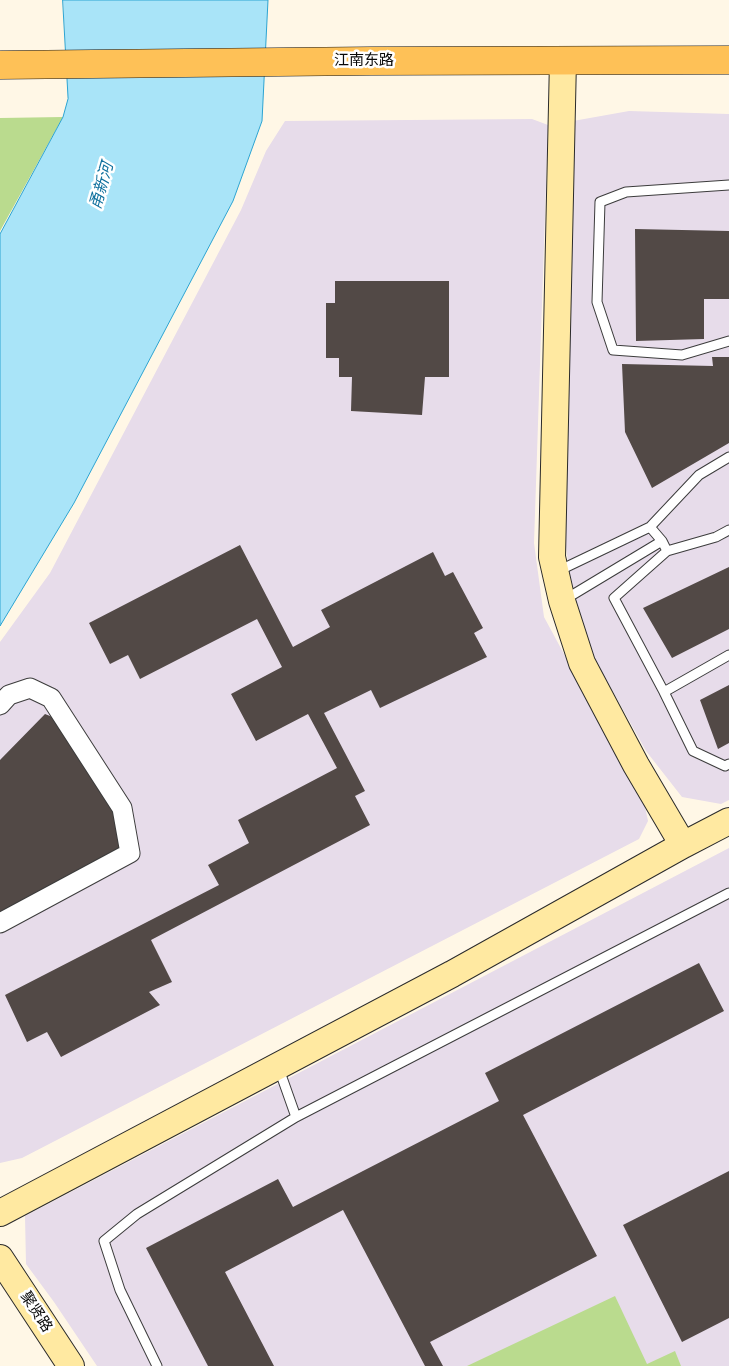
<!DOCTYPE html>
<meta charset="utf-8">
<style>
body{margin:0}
canvas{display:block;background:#fff7e6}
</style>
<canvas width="729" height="1366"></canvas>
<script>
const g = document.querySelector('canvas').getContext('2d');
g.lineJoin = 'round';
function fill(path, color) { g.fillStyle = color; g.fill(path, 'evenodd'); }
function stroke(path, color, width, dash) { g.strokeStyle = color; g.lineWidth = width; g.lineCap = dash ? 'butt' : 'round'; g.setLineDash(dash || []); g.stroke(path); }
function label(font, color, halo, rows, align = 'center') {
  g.font = font + ' "Libre Baskerville","Noto Sans SC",serif'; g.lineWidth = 5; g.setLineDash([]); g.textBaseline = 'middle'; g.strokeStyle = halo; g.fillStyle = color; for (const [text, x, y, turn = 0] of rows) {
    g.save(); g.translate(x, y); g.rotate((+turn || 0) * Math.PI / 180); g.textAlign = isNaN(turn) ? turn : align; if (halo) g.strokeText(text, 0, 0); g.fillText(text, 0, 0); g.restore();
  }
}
const industrial = new Path2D(`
 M629,111L729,114V800L721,804L682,797L646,751L577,627L561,511L573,121Z
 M532,119L548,125L534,543L544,617L644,802L648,821L639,839L22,1158L0,1163V642L50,573L241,210L266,151L285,121Z
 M729,848V1366H97L54,1302L26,1264L25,1216Z`);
const forest = new Path2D(`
 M63,117L0,231V118Z
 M615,1296L647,1364L675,1351L681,1366H467Z`);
const water = new Path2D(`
 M63,0H268L262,121L233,201L74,503L0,626V234L63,117L68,99Z`);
const building = new Path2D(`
 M635,229L729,231V299H704V339L636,341Z
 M335,281H449V377H425L422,415L351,411L352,377H339V358H326V303H335Z
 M712,357H729V443L652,488L625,432L622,364L713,366Z
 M240,545L293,647L330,627L321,610L433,552L445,576L453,572L483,628L474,633L487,657L380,708L371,690L324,713L365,791L355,796L370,825L151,940L172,982L149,992L160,1005L61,1057L47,1032L27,1042L5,995L219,885L208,865L249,843L238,820L337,768L308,714L256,741L231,694L282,667L257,619L140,679L128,655L110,664L89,623Z
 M729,567V629L672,658L643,608Z
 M729,685V743L718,749L700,700Z
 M45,714L55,718L109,798L125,845L0,916V760Z
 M699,963L724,1011L523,1115L597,1256L430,1342L443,1366H425L343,1210L225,1272L274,1366H208L146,1248L278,1179L293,1207L499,1101L485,1073Z
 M729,1171V1318L682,1342L623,1225Z`);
const lane = new Path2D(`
 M729,185L626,192L600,202L597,302L613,350L682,355L729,341
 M729,457L699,475L650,527L662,541L667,551L716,537L729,530
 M558,571L650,527
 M564,600L662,541
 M729,655L664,692L693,751L725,766L729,764
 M664,692L614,598L667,551
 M296,1117L729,893
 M157,1366L120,1290L104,1241L137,1214L296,1117L279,1069`);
const street = new Path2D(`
 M0,705L9,695L30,688L51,698L122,808L130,853L0,923`);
const secondary = new Path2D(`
 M563,60L552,557L562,601L582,663L636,765L683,845
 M0,1213L452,974L683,845L729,821
 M0,1258L71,1366`);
const primary = new Path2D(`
 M0,65L371,61L729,60`);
const streetNames = [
 ["江南东路",364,61],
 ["聚贤路",36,1312,57]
];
const waterNames = [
 ["甬新河",102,186,-74]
];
fill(industrial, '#e7dcea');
fill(forest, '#badb8e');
fill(water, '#a9e4f8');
stroke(water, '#2da4d2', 1);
fill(building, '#524946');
stroke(lane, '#3c3c3c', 11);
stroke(street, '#3c3c3c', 21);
stroke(secondary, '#2b2b2b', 28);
stroke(primary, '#1a1a1a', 29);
stroke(lane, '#fff', 9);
stroke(street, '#fff', 19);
stroke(secondary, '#ffe9a1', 26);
stroke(primary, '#fec157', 28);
label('15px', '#090909', '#fff', streetNames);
label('italic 16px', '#10719e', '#fff', waterNames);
</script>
